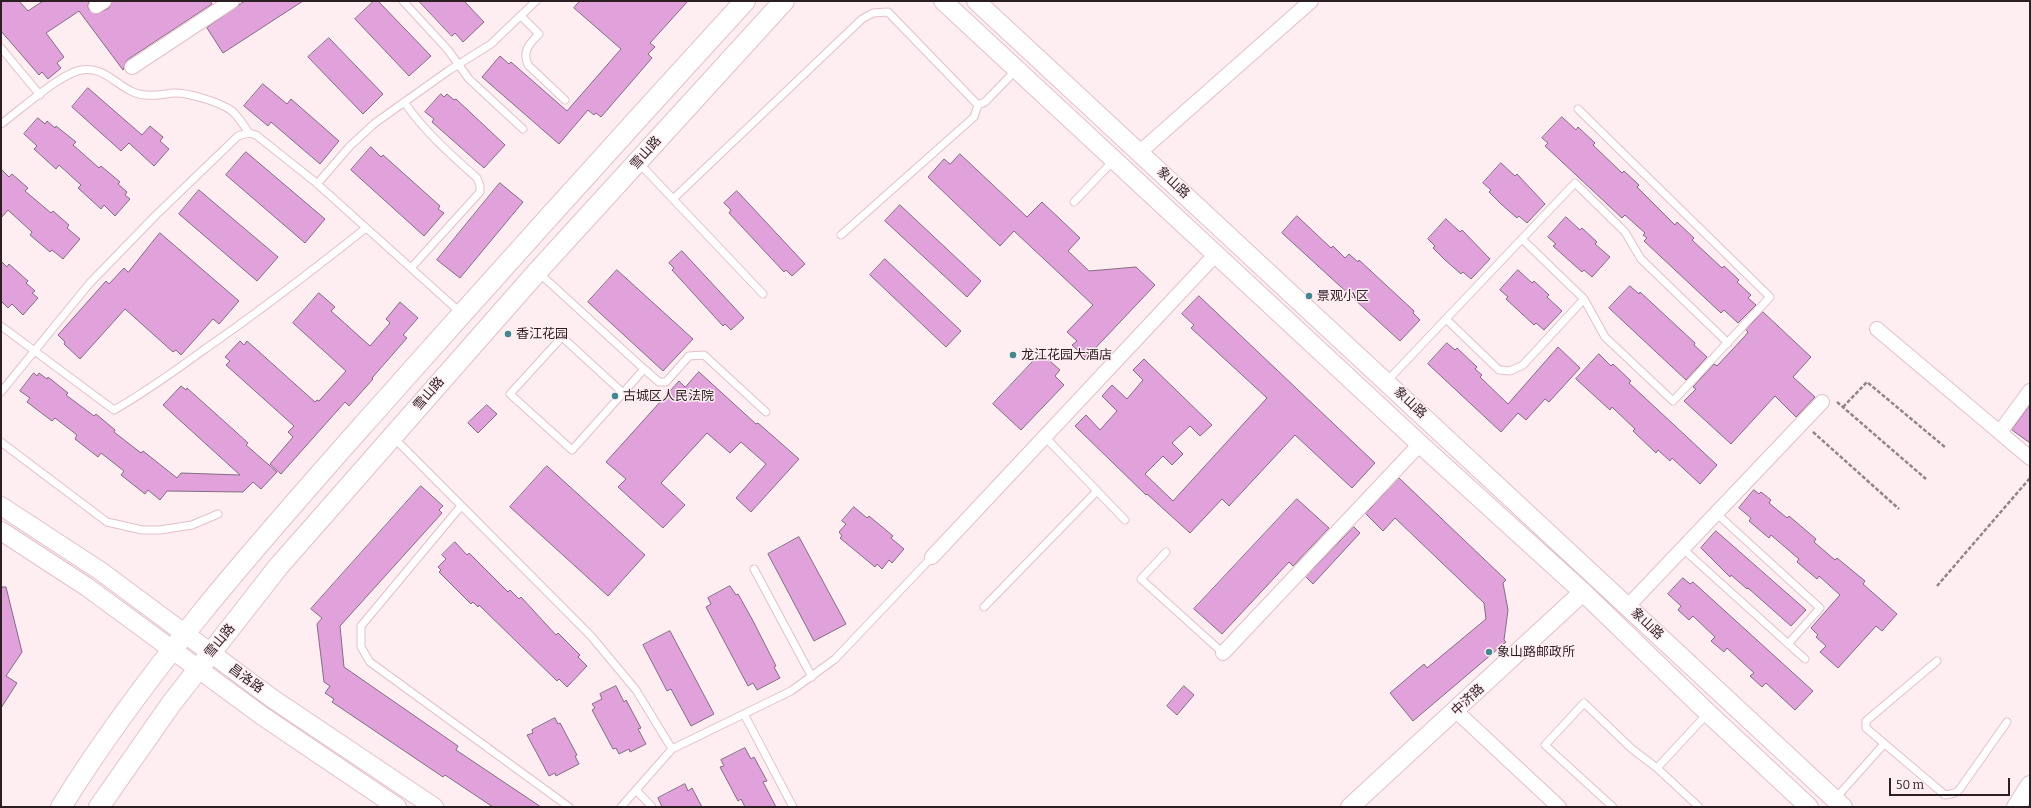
<!DOCTYPE html>
<meta charset="utf-8">
<style>
body{margin:0}
#map{position:relative;width:2031px;height:808px;overflow:hidden;background:#feeef2;font-family:Bitter,serif}
canvas{display:block}
.frame{position:absolute;inset:0;border:2px solid #2c1f23;pointer-events:none}
.scale{position:absolute;left:1889px;top:778px;width:121px;height:18px;box-sizing:border-box;border:2px solid #2c1f23;border-top:0;padding-left:5px;font-size:12px;line-height:14px;white-space:nowrap;color:#2c1f23;-webkit-text-stroke:3px #feeef2;paint-order:stroke}
</style>
<div id="map">
<canvas width="2031" height="808"></canvas>
<div class="frame"></div>
<div class="scale">50 m</div>
</div>
<script>
const g = document.querySelector('canvas').getContext('2d');
g.lineJoin = 'round';
function fill(path, color) { g.fillStyle = color; g.fill(path, 'evenodd'); }
function stroke(path, color, width, dash) { g.strokeStyle = color; g.lineWidth = width; g.lineCap = dash ? 'butt' : 'round'; g.setLineDash(dash || []); g.stroke(path); }
function label(font, color, halo, rows, align = 'center') {
  g.font = font + ' Bitter,"Noto Sans SC",serif'; g.lineWidth = 3; g.setLineDash([]); g.textBaseline = 'middle'; g.strokeStyle = halo; g.fillStyle = color; for (const [text, x, y, turn = 0] of rows) {
    g.save(); g.translate(x, y); g.rotate((+turn || 0) * Math.PI / 180); g.textAlign = isNaN(turn) ? turn : align; if (halo) g.strokeText(text, 0, 0); g.fillText(text, 0, 0); g.restore();
  }
}
const building = new Path2D(`
 M1,1H19L28,11L43,1H89L88,6L89,10L96,14L109,8L112,1H210L212,4L127,60L123,70L79,11L46,33L64,57L57,63L61,68L48,79L42,72L39,75L1,31Z
 M245,1H303L223,53L207,28Z
 M374,1H378L431,56L409,76L355,19Z
 M419,1H464L484,22L463,42L455,33L452,36Z
 M580,1H688L650,43L655,47L648,54L652,58L601,117L596,113L594,115L588,110L559,144L482,77L500,56L509,64L511,62L567,111L621,49L574,8Z
 M329,38L383,94L363,114L308,57Z
 M263,84L287,104L291,99L339,141L320,164L271,122L268,126L244,106Z
 M88,88L142,135L150,126L163,137L160,141L169,149L154,166L129,143L121,151L72,107Z
 M441,94L444,97L447,94L454,100L456,99L505,145L484,168L432,122L434,119L425,112Z
 M1562,117L1576,130L1578,127L1595,143L1593,145L1622,173L1624,171L1639,185L1637,187L1675,225L1677,222L1694,238L1692,240L1722,268L1724,266L1739,280L1737,282L1751,295L1748,298L1756,305L1738,323L1724,310L1721,313L1644,241L1647,238L1643,235L1645,233L1625,215L1622,218L1545,146L1548,143L1542,138Z
 M38,118L45,124L47,121L55,128L56,126L76,142L73,145L99,168L101,166L120,182L118,184L127,192L125,195L130,199L115,216L104,205L101,209L78,188L81,185L59,165L56,169L34,149L37,146L24,134Z
 M371,147L381,157L383,155L440,206L438,209L444,213L424,236L351,170Z
 M246,152L325,219L305,243L226,175Z
 M960,154L1027,217L1042,202L1080,238L1068,251L1089,271L1136,267L1155,285L1086,358L1072,345L1077,341L1067,332L1093,305L1014,231L1000,246L928,177L944,159L950,164Z
 M1501,163L1515,176L1517,174L1545,204L1527,223L1519,216L1517,218L1501,204L1489,192L1491,190L1483,183Z
 M1,169L9,177L12,174L28,188L25,191L51,213L53,211L69,225L67,228L80,239L63,259L52,250L50,252L30,235L32,232L8,210L1,218Z
 M500,183L523,202L460,278L437,260Z
 M199,190L278,257L257,281L179,214Z
 M737,191L805,264L792,276L786,270L784,272L729,213L731,210L724,203Z
 M900,205L981,281L967,297L885,221Z
 M1297,216L1331,248L1333,246L1345,258L1349,254L1358,262L1359,260L1414,311L1413,313L1420,320L1400,341L1282,233Z
 M1566,217L1580,230L1582,228L1597,242L1595,244L1610,257L1592,277L1584,270L1582,272L1553,246L1556,244L1548,237Z
 M1446,219L1460,232L1462,230L1490,259L1471,279L1463,272L1461,274L1445,260L1433,248L1435,246L1428,239Z
 M160,233L239,301L219,324L213,319L181,355L176,350L173,352L125,309L80,359L64,344L65,342L58,335L106,281L109,284L124,268L128,272Z
 M682,251L744,318L731,330L725,324L723,326L672,270L674,268L669,263Z
 M885,259L961,331L946,347L870,275Z
 M1,261L7,267L9,264L28,281L26,283L35,291L32,293L38,298L23,315L12,304L8,308L1,301Z
 M617,270L693,339L663,371L588,302Z
 M1518,270L1532,283L1534,281L1549,295L1547,297L1562,311L1544,330L1536,323L1534,325L1506,299L1508,297L1500,290Z
 M1630,286L1639,294L1640,292L1695,343L1694,345L1707,357L1686,380L1609,308Z
 M319,293L335,307L331,311L370,346L390,323L386,319L400,302L418,318L403,335L407,338L372,378L373,379L349,406L345,402L281,474L270,464L293,437L288,432L294,426L226,365L230,361L225,357L240,341L244,345L247,341L315,402L317,400L319,401L346,371L293,323Z
 M1199,296L1375,463L1352,488L1295,435L1229,506L1222,499L1190,533L1147,494L1146,495L1075,426L1086,415L1100,430L1117,411L1102,396L1112,385L1127,399L1143,380L1133,370L1144,359L1212,425L1200,436L1190,426L1172,443L1183,454L1172,465L1163,456L1145,474L1173,501L1267,398L1191,328L1194,325L1182,314Z
 M1763,312L1811,357L1793,377L1815,397L1796,417L1775,396L1731,444L1684,401L1696,389L1693,387L1714,364L1717,366L1745,336L1748,332L1746,330Z
 M1447,343L1455,350L1457,348L1477,367L1475,369L1482,375L1480,377L1508,404L1558,347L1580,368L1549,402L1545,399L1526,420L1518,413L1501,432L1428,364Z
 M1041,353L1060,370L1055,376L1064,385L1021,430L993,404Z
 M1599,354L1611,366L1613,364L1631,381L1629,383L1717,465L1700,484L1672,458L1670,461L1658,450L1656,453L1633,431L1635,429L1612,407L1610,410L1576,379Z
 M699,372L756,424L758,423L799,459L751,512L736,498L766,464L741,442L730,453L707,433L661,483L685,505L663,528L618,487L626,479L606,462L679,381L685,387Z
 M34,373L37,376L39,373L47,379L48,377L68,393L66,395L94,416L96,414L115,430L114,432L141,453L143,451L177,478L181,473L240,475L163,405L181,386L186,390L187,388L236,432L248,443L246,445L277,472L261,489L253,482L243,492L167,491L160,500L148,490L145,494L121,475L124,471L101,453L98,457L75,439L77,435L55,418L52,421L27,402L30,398L20,391Z
 M487,405L497,414L478,433L468,423Z
 M2030,405V443L2012,430Z
 M547,466L645,555L608,596L510,507Z
 M1399,478L1506,580L1503,583L1508,610L1504,640L1506,642L1413,721L1390,693L1424,664L1427,668L1486,619L1484,603L1395,518L1383,531L1366,514Z
 M421,486L443,506L439,510L442,513L340,626L344,667L458,746L456,750L541,807H493L445,775L443,777L332,702L334,699L325,693L330,686L324,682L317,624L322,618L311,609Z
 M1754,490L1759,494L1761,492L1771,500L1769,503L1787,518L1789,516L1816,539L1814,542L1835,560L1837,558L1865,581L1863,584L1897,614L1882,631L1876,626L1838,668L1820,652L1826,646L1816,637L1818,635L1811,628L1840,595L1819,576L1817,579L1797,562L1799,559L1771,535L1769,538L1749,521L1751,518L1739,508Z
 M1297,499L1329,528L1293,566L1289,562L1222,634L1194,609Z
 M854,507L867,518L869,516L893,536L891,538L904,549L892,563L889,560L882,569L877,564L875,567L840,538L842,536L839,532L846,524L842,521Z
 M1354,527L1360,533L1313,584L1306,577Z
 M1716,531L1806,610L1791,626L1748,588L1747,589L1731,575L1730,577L1701,548Z
 M799,537L846,624L814,641L768,554Z
 M455,542L467,555L469,553L508,592L510,590L519,599L521,597L556,635L558,633L580,655L578,657L587,666L567,687L559,679L557,681L479,605L478,607L473,602L471,604L439,572L441,570L438,567L446,559L442,555Z
 M1683,578L1690,584L1693,582L1813,691L1795,710L1766,683L1762,687L1750,676L1754,673L1727,648L1724,652L1711,641L1715,637L1693,616L1689,620L1678,610L1681,606L1668,594Z
 M730,586L736,595L738,594L752,619L776,666L774,667L780,678L757,690L753,683L748,686L706,607L711,604L708,598Z
 M1,587H6L22,652L6,676L17,683L1,708Z
 M670,631L714,714L691,726L671,689L667,691L643,645Z
 M616,686L624,702L626,700L641,728L638,729L646,744L630,752L629,749L619,754L616,748L613,749L592,710L595,708L592,704L602,699L600,694Z
 M1184,686L1194,695L1177,715L1167,706Z
 M555,718L558,724L560,723L577,755L575,756L579,764L556,776L555,773L549,776L527,735L533,733L532,730Z
 M745,748L751,759L754,757L767,781L763,782L776,807H745L741,799L738,801L720,767L724,766L721,760Z
 M685,784L688,791L692,788L702,807H662L658,798Z`);
const path = new Path2D(`
 M1837,402L1926,479
 M1843,407L1867,382L1946,448
 M1813,432L1899,509
 M1937,586L2030,478`);
const service = new Path2D(`
 M403,1L448,50L469,79L523,129
 M521,16L539,34C529,44 522,51 528,65L565,100
 M1,48L40,95
 M404,102C425,132 450,154 477,178L480,186V192L411,268
 M1,124C20,110 60,74 81,70C103,66 115,84 133,92C143,97 161,95 172,93C187,92 220,102 232,111C239,117 244,126 249,133
 M638,162L673,199L862,19L873,13L888,12L978,105L985,102L1016,70
 M317,184L350,146L375,123L448,71L491,44L536,1
 M673,199L763,294
 M1074,202L1114,160
 M841,235L974,117L978,105
 M1522,239L1584,299L1605,337L1673,401L1770,297L1578,109
 M538,272L644,369L623,393
 M1446,319L1499,370L1510,371L1523,365L1584,299
 M1,326L114,410C146,392 176,370 205,349C260,311 313,270 366,228
 M562,337L623,393L572,450L510,394Z
 M644,369L659,382H666L689,356L704,355L766,412
 M1387,381L1575,183L1625,232L1641,259L1728,343
 M1,392L89,284L156,215L238,136L249,133L256,135L314,181L461,313
 M393,437L591,636L636,690L672,749
 M1045,437L1125,520
 M1,442L107,522L142,530H160L192,525L218,514
 M461,506L361,626V647L370,662L569,807
 M1717,514L1820,608L1788,644
 M1683,549L1805,659
 M1166,552L1141,579L1223,653
 M754,569L812,677
 M984,607L1097,491
 M1937,661L1866,721V728L1945,795L1955,793L1959,790L2007,722
 M744,714L793,807
 M1657,768L1708,713
 M636,790L652,807
 M1835,799L1884,744
 M621,807L672,749L791,691L835,659L932,557
 M1613,807L1545,745L1584,703L1632,749L1657,768L1699,807`);
const minor = new Path2D(`
 M96,6L104,1
 M132,67L232,1
 M1140,152L1311,1
 M1877,329L2030,458
 M2000,432L2030,391
 M932,557L1216,254
 M1628,606L1822,402
 M1223,653L1420,444
 M1456,711L1559,807`);
const tertiary = new Path2D(`
 M943,1L1420,444L1583,592L1708,713L1809,807
 M976,1L1843,807
 M1,506L99,570L273,699L434,807
 M1,531L87,587L261,715L397,807
 M1350,807L1583,592
 M2016,807L2030,785`);
const secondary = new Path2D(`
 M61,807C147,669 256,546 364,424C490,282 617,141 745,1
 M99,807L171,704L278,567L537,272L784,1`);
const markers = [
 [1309,296,4,"#418890"],
 [508,334,4,"#418890"],
 [1013,355,4,"#418890"],
 [615,396,4,"#418890"],
 [1489,652,4,"#418890"]
];
const streetNames = [
 ["雪山路",646,153,-48],
 ["象山路",1173,183,43],
 ["雪山路",429,394,-49],
 ["象山路",1410,403,43],
 ["象山路",1647,624,43],
 ["雪山路",220,641,-51],
 ["昌洛路",246,679,36],
 ["中济路",1468,700,-43]
];
const poiNames = [
 ["景观小区",1317,296],
 ["香江花园",516,334],
 ["龙江花园大酒店",1021,355],
 ["古城区人民法院",623,396],
 ["象山路邮政所",1497,652]
];
fill(building, '#e1a2dc');
stroke(building, '#836c81', 1);
stroke(service, '#e4bfc9', 9);
stroke(minor, '#e4bfc9', 16);
stroke(tertiary, '#e4bfc9', 20);
stroke(secondary, '#e4bfc9', 22);
stroke(path, '#928488', 2.5, [4, 2]);
stroke(service, '#fff', 7);
stroke(minor, '#fff', 14);
stroke(tertiary, '#fff', 18);
stroke(secondary, '#fff', 20);
for (const [x, y, r, color] of markers) { const dot = new Path2D(); dot.arc(x, y, r, 0, 2 * Math.PI); g.fillStyle = color; g.fill(dot); stroke(dot, '#feeef2', 1.5); }
label('13px', '#2c1f23', '#feeef2', streetNames);
label('13px', '#2c1f23', '#feeef2', poiNames, 'left');
</script>
